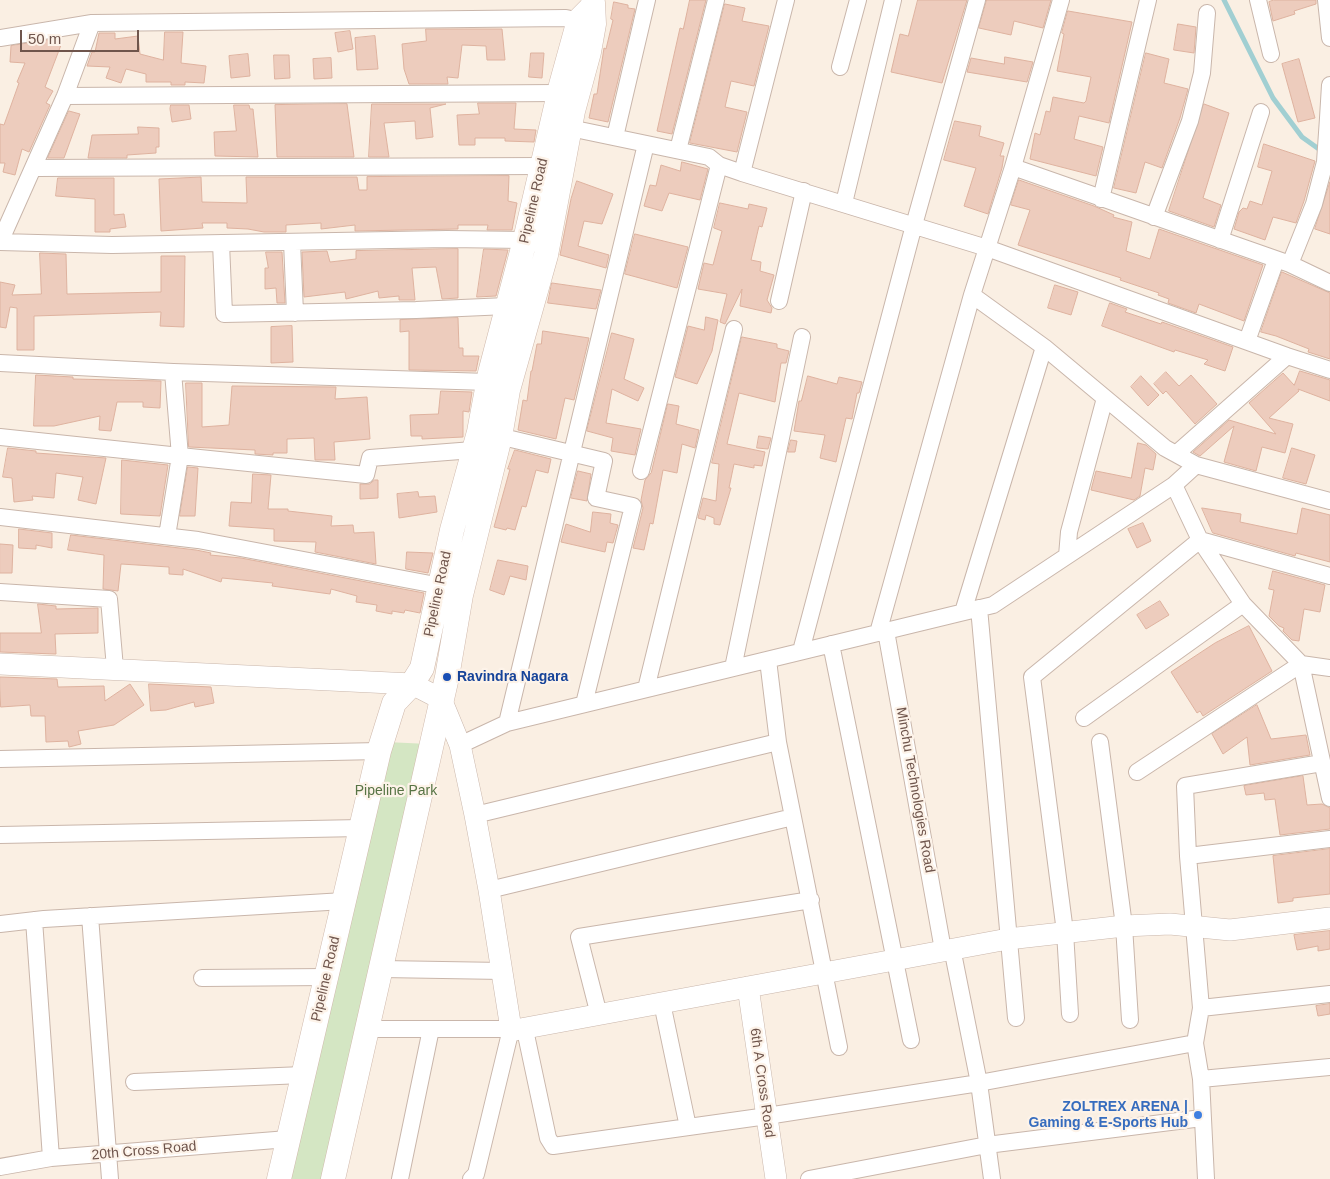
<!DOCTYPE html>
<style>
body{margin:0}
#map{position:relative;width:1330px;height:1179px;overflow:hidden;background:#faefe3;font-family:Arial,sans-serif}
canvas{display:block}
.scale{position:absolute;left:20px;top:30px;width:119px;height:22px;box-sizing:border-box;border:2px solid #6f554c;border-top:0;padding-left:6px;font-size:15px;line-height:18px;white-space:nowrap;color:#6f554c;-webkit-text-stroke:4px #fdf3e9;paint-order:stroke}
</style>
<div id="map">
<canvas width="1330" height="1179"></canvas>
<div class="scale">50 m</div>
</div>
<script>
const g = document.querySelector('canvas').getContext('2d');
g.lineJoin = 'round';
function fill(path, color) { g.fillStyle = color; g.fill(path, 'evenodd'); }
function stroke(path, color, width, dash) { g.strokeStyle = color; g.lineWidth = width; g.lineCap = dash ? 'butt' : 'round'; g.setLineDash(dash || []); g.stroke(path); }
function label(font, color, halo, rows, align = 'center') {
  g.font = font + ' Arial,sans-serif'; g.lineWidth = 4.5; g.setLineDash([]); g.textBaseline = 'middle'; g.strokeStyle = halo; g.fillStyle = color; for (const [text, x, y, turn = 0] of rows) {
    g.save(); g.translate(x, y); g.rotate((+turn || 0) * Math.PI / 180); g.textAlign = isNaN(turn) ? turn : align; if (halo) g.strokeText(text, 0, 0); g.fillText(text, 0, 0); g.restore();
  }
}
const green = new Path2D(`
 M386,742L429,744L328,1179H285Z`);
const stream = new Path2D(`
 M1224,0L1273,98L1302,137L1323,152`);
const building = new Path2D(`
 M690,0H706L672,134L657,131L680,28L683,29Z
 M918,0H967L942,83L891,72L900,34L908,36Z
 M987,0H1051L1043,28L1014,21L1011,35L979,28Z
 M1274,0H1316V4L1294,11L1295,14L1273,21L1269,2Z
 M614,2L628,5V8L635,9L608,122L589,118L594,94H597L604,48L606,49L613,20L611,19Z
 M725,4L745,8L742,21L769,26L754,86L731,81L725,107L747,112L737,152L690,143Z
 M1068,11L1132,22L1109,123L1079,116L1074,139L1103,147L1096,176L1030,159L1035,133L1040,135L1046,111L1050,112L1053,97L1084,103L1086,101L1091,77L1057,71L1064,34L1062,33Z
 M1178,24L1196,27L1194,53L1174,50Z
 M426,29H502L505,60H487L486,46L462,45L458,78L447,77L448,84H409L404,69L402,44L426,41Z
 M350,31L353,49L338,52L335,33Z
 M165,32H183L181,63L206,66L204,83L185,82V85H171V82H146V74L126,69L121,83L106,78L110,67L87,66L92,52H95L99,33H115V39L138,36L140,54L163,60Z
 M375,36L378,69L357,70L355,38Z
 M48,40L61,45L45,87L53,91L46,103L50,105L29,152L22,149L15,175L3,172L5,163H0V124L4,125L19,83L17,82L25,63L10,62L11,46Z
 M531,53H544L542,78L529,77Z
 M1146,53L1169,59L1164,83L1188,89L1180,118L1162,168L1145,162L1136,193L1114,188Z
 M248,54L250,76L231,78L229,56Z
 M274,55H289L290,78L275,79Z
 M1005,57L1033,62L1027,82L967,72L971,58L1004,64Z
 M331,58L332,78L314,79L313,59Z
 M1299,59L1315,118L1298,122L1282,64Z
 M478,103H516L514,129L536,130L534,142L505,141V138H475V145H459L457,115L479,114Z
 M347,104L354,157H277L275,105Z
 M372,104H446L430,108L433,137L416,139L415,121L384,123L389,157H369Z
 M1204,104L1229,113L1203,198L1221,205L1214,227L1169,211Z
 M171,105H189L191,119L172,122L170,109Z
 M234,105H249L250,109H253L258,157L215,156L214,132L236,131Z
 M69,111L80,114L64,158H48Z
 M955,121L981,126L979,136L1004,143L1000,156H1004L1002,168L988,214L964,206L976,168L944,160Z
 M138,127L159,128V147H156V153L127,155V158H88L92,135L138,134Z
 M1264,144L1315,161L1304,201L1296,223L1273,217L1265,240L1234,229L1239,212L1243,208L1247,209L1250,201L1262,205L1272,171L1258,167Z
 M682,162L708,169L700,200L669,193L662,211L644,206L650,185L656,186L661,165L680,171Z
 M509,176L508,201L517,203L512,230H487L488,225H458V229L355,231V225L321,229V223L286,225V232H264L248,229L227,228V223H202L203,228L161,231L159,179L201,177L202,202L247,203L246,177H357L359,190H367V177Z
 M58,178H114V215L124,214L126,227L110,229V232H95V199L56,196Z
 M1019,180L1094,206L1114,215L1113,217L1132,222L1126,251L1150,259L1159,229L1263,265L1244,321L1199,304L1196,313L1168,303L1169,299L1158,295L1159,293L1120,280L1121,278L1018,245L1030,210L1011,205Z
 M577,181L613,194L602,224L584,221L578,246L609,255L606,268L560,255L571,199Z
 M1330,182V234L1315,229Z
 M720,203L748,209L749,204L767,208L762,227L759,226L751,260L761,262L760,271L774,275L767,300L772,308L771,313L740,306L742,289L725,324L720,322L727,294L698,289L704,263L713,265L722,231L714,228Z
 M635,234L688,247L677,288L625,274Z
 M458,249V298L442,299L436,267L412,268L415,300H399V296L379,298L378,291L346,299L345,292L304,297L302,252L327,251L330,262L356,259V251Z
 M484,249L508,250L496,296L477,297Z
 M266,252H282L285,303H277L276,288L265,289V268H268Z
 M40,253L66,254L67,294L161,292V256H185L184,327L160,326L161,312L34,316V350H17V308L10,307L6,328L0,327V282L15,285L12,295L41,294Z
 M1282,272L1330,293V359L1308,352L1309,349L1276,336L1261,332Z
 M552,283L601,290L596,309L548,303Z
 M1055,285L1078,292L1071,315L1048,308Z
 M1110,303L1127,309L1125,312L1161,324L1162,322L1233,347L1225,371L1204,364L1208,360L1175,350L1174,352L1102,326Z
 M706,317L718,320L712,351L697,384L675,377L688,326L704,330Z
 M458,318L459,348H463V356H479L476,371L409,370V331L400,332V320Z
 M292,326L293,362L271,363V327Z
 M543,331L589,338L574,400L565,398L556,439L518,430L523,400L527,401L531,371H532L537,344H541Z
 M612,333L634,339L624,379L644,388L638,401L612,389L606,423L641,429L635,455L611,451L613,438L587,431Z
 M742,337L777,344V348L789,351L786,363H781L775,402L739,393L727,444L765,452L762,466L754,465V468L734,464L729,488H731L720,525L714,524V518L706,515L705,520L698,518L703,498L716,501L719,464L712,463Z
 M1300,371L1330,380V401L1298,389L1299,391L1269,418L1293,424L1285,453L1262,447L1256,471L1224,462L1234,426L1200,456L1193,452L1229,420L1276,434L1249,403L1283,373L1294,385Z
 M1166,372L1179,386L1191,375L1217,404L1195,424L1166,391L1163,394L1154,384Z
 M36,375L73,377V379L161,381L160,408L143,407V402H117L111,431L99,430L100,416L54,426H34Z
 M808,376L837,384L839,377L862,382L859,393H857L852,419L846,418L836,462L820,458L825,435L794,431L799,401H801Z
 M1141,376L1159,395L1148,406L1131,387Z
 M186,383H202V427L229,425L232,386L336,387L335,399L367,397L370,439L334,442L335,460H315L314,438L287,439V453H273V455L255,454V450L189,447Z
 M441,391L472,392L469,412L463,411V437L422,439V436H411L410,415L438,414Z
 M668,404L679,406L676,424L699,430L695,448L682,444L677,473L663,470L653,524L650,523L644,550L633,548L643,508L641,500L645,480L651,473Z
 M759,436L771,438L768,449L757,448Z
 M791,440L797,441L795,452H788Z
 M1138,443L1146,445L1156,454L1153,470L1145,468L1140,496L1134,500L1091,490L1096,471L1131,478Z
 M8,448L36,451V453L106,458L96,504L78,500L83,477L56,473L54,498L32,496L33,500L14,502L12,478L3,477Z
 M1292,448L1315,455L1306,484L1283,478Z
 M515,450L551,459L548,473L536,470L526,507L522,506L515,530L507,528L506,530L494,527L510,469H508Z
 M122,460L168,465L160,516L121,514Z
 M188,467L198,468L195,516H180Z
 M578,471L591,474L587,501L571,498Z
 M253,474L271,475L268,509H288V511L332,516L331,526L353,525L354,533L374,532L376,564L315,552L316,542L274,541V529L229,526L231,502L251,503Z
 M375,480H378V498L360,499V484H369Z
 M418,492L419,497L435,496L437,512L399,518L397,494Z
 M1202,508L1241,514L1240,522L1297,534L1302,508L1330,515V562L1296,553L1295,556L1213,533Z
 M593,512L611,514L610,523L618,525L613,543L607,542L605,552L561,542L566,524L590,532Z
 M1143,523L1151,541L1137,548L1128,529Z
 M19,529L52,533V548L36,545V549L19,548Z
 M71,535L196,550L211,553L210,555L241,558L424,593L420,613L405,610L404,613L392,611V614L376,611L377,605L356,602L357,596L331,589L330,594L272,586L273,583L222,578L221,582L183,569V575L169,574V567L121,564L118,591L103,589L104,555L68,550Z
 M0,544L13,545L12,573H0Z
 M407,552L433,553L428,573L406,569Z
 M498,560L528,566L526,580L510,576L504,595L490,590Z
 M1273,571L1325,585L1320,612L1304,609L1299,641L1292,640L1283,631L1284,628L1279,626L1269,616L1274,590L1269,589Z
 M1160,601L1169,615L1146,629L1137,615Z
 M38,604L56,606V609L98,608V633L55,634L56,654L0,652V633H41Z
 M1249,626L1272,671L1203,716L1200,711L1197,713L1171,672L1215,643Z
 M0,677L57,679L58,687L104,686L105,701L130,684L144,705L114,725L78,731L81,744L69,747L68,741L46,742L45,716H31L30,705L1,707Z
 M149,684L211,687L214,703L195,707L194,702L166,710L151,711Z
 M1257,705L1271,739L1306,735L1310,755L1250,765L1247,737L1223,754L1212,734Z
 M1303,776L1307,805L1322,804L1330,808V829L1280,835L1275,799L1265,800L1264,793L1246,795L1244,786Z
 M1330,849V894L1293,898V901L1278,903L1273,856Z
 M1330,931V949L1318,951V946L1297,950L1294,935Z
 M1330,1004V1014L1318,1016L1316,1006Z`);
const minor = new Path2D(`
 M1258,0L1271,54
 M1326,0L1330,38
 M0,38L92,23
 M840,67L858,0
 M1330,85L1328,118H1330
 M65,96L559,93
 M570,128L709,157L719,165L742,173L987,248L1287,356L1330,370
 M615,137L647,0
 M678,150L716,0
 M1013,167L1290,264L1330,283
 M34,168L542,166
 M742,173L786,0
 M1101,199L1148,0
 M844,203L893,0
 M1154,217L1190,121L1202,73L1207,13
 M1220,240L1261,112
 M0,242L65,96L92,23L566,18L589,23
 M0,242L112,245L447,239L525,240
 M292,242L295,313
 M221,243L224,314L416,310L507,306
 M1290,264L1314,204L1325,162L1328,118
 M779,301L804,191
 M1247,341L1276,260
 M0,363L173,372L488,382
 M173,372L180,456L366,475L370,458L473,450
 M490,434L604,461L596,498L633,506L584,704
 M0,437L180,456L167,536
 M1176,454L1287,356
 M1196,465L1330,501
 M641,471L719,165
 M0,517L198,540L441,586
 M1200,540L1243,604L1301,664L1330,668
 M1200,540L1330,576
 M1067,556L1069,532L1105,398
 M0,592L109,599L115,668
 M979,608L1016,1018
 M963,612L1044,347
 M886,631L943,950
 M878,633L972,295
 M831,644L911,1040
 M801,651L914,225L977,0
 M768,660L778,742L839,1047
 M733,668L802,337
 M646,689L734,329
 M1084,718L1243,604
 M507,723L646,144
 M1100,742L1124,926L1130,1020
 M460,745L507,723L993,605L1174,485L1196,465L1165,448L1044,347L972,295L1013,167L1061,0
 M0,759L379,751
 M1137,772L1301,664L1330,798
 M475,815L778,742
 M0,835L361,828
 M1188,856L1185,786L1322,763
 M489,890L793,817
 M90,916L110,1179
 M34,920L51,1158
 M0,924L44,919L344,901
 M952,948L979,1083L992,1179
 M382,969L503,971
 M202,978L326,977
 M662,1003L688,1127
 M1201,1008L1330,994
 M1070,1014L1065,932L1032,677L1200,540L1174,485
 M599,1015L579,937L811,900
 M368,1029H511L476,1174L471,1179
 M525,1030L548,1138L553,1146L767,1116L979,1083L1195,1043
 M1201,1079L1330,1067
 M134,1082L303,1075
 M0,1167L51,1158L288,1139
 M400,1179L431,1029
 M809,1179L987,1145L1202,1118
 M1206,1179L1201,1079L1195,1043L1201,1008L1188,856L1330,839`);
const tertiary = new Path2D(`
 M0,664L412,684L441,699L460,745L475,815L489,890L511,1029L515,1030L1008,939L1124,926L1170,924L1230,930L1330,918
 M748,987L776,1179`);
const secondary = new Path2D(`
 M279,1179L379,751L394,703L412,684L422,668L452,530L479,432L490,373L525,240L561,85L579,20L592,7
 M333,1179L447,677L461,595L500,437L508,390L546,255L573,111L589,52L594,24L593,3`);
const markers = [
 [447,677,5,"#1a4fb4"],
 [1198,1115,5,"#3f7fe0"]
];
const streetNames = [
 ["Pipeline Road",534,201,-77],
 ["Pipeline Road",438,594,-78],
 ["Minchu Technologies Road",915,790,80],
 ["Pipeline Road",326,979,-77],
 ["6th A Cross Road",762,1083,82],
 ["20th Cross Road",144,1151,-5]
];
const transitNames = [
 ["Ravindra Nagara",457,677]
];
const parkNames = [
 ["Pipeline Park",396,791]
];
const shopNames = [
 ["ZOLTREX ARENA |",1188,1107],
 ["Gaming & E-Sports Hub",1188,1123]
];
fill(green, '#d4e6c3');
stroke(stream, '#a1cfd2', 5);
fill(building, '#edccbd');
stroke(building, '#deb29f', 1);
stroke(minor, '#c9b6ab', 18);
stroke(tertiary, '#c9b6ab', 22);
stroke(secondary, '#cfb8ab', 25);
stroke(minor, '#fff', 16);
stroke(tertiary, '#fff', 21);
stroke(secondary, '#fff', 24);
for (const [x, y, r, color] of markers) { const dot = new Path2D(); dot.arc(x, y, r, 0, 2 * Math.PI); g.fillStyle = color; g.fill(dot); stroke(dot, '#fdf3e9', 2); }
label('14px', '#6f554c', '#fdf3e9', streetNames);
label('bold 14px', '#164399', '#fdf3e9', transitNames, 'left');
label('14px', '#577445', '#fdf3e9', parkNames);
label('bold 14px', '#366cbe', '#fdf3e9', shopNames, 'right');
</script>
